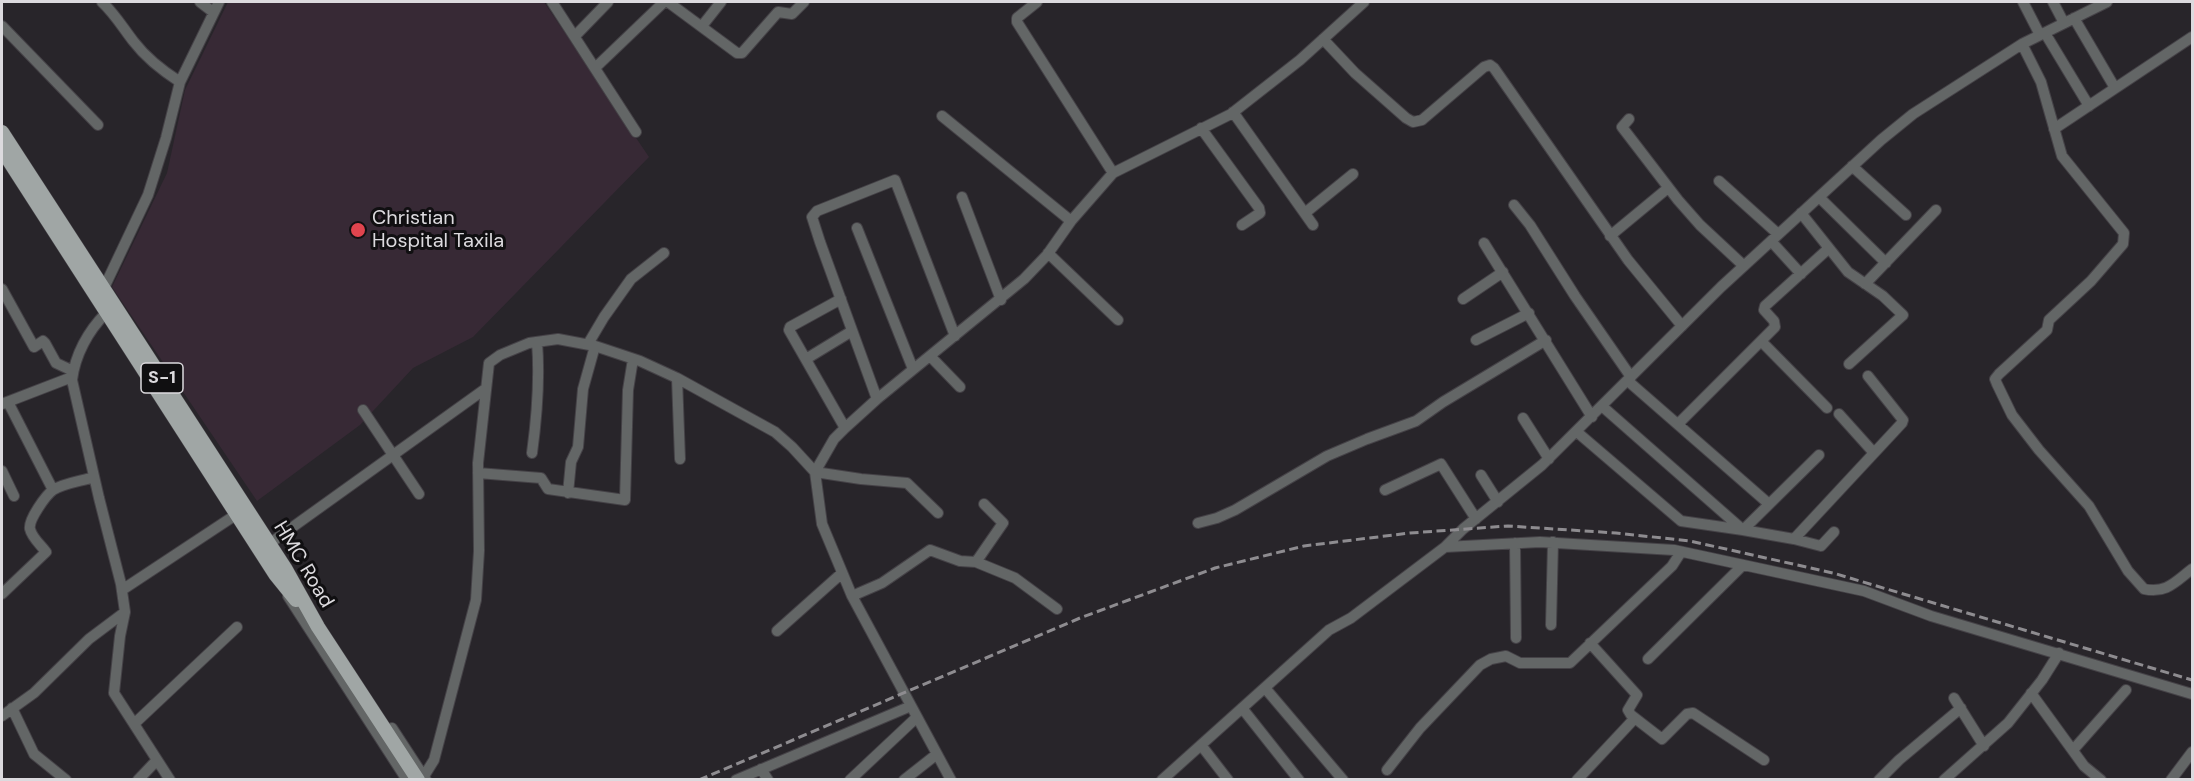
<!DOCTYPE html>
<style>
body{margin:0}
#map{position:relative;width:2194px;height:781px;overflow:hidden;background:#28252a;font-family:"DM Sans",sans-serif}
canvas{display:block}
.frame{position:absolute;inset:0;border:3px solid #dcdade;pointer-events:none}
</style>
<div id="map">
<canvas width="2194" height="781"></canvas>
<div class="frame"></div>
</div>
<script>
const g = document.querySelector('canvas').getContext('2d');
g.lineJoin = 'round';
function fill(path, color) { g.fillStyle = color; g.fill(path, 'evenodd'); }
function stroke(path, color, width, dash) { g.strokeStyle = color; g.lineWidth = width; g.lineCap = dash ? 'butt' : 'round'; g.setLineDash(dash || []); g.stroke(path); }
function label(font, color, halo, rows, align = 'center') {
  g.font = font + ' "DM Sans",sans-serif'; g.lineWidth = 6; g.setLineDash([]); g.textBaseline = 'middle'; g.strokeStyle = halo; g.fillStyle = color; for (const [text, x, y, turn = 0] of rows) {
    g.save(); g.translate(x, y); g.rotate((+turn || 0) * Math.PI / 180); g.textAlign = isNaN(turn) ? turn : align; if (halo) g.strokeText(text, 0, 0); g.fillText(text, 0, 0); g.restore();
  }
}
const medical = new Path2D(`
 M228,2H544L649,157L473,337L413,368L360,425L257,501L112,287L167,173L185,90Z`);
const minor = new Path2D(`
 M102,2C115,14 123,28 134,42C147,59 163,71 180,82
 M200,2L213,12
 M552,2L636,132
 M668,2L737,53H742L778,12L792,14L804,2
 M1037,2L1017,18V22L1113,173
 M2023,2L2040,35
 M2053,2L2064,23
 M2074,18L2115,88
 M2,26L98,125
 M702,26L721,2
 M2045,33L2089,106
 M575,36L608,2
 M1323,39L1355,73L1406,118L1413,122L1422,120L1484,67L1490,65L1494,68L1628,260L1682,326
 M2022,44L2041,82L2062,156L2124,233L2123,244L2091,281L2049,320L2047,330L1999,374L1995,379L1997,384L2012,415L2039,450L2089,506L2128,571L2144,589C2166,594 2175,582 2192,569
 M595,68L664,2
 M1233,112L1313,225
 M942,116L1071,221
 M1629,119L1622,127L1678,200L1700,225L1744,266
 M1201,128L1259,208L1260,213L1242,225
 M2054,129L2192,37
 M1852,166L1906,215
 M1719,181L1778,234
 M962,197L1001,300
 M1819,197L1886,263
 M1514,205L1530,225L1575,296L1631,377
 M1305,213L1353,174
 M1801,213L1848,272L1883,296L1903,315L1849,364
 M857,228L913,369
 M1610,236L1668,188
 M1771,241L1801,274
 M1484,243L1592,417
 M1048,253L1118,320
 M1865,284L1936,210
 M2,289L34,347L43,341L45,343L56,363L73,371
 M102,292L148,195L166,138L180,82L219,2
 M841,299L790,327L789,330L845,428
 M1463,299L1503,272
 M106,313C88,331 75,355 72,380L99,498L121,584L125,612L120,636L114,693L170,780
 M1476,340L1529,313
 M1761,341L1827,408
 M588,344L604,317L631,279L664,253
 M930,356L960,387
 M806,359L852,331
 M677,378L680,459
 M1628,381L1769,504
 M877,399L820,242L812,217L817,211L895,180L955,336
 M8,402L53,490
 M2,404L72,377
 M1603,407L1743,530L1794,539L1821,546L1834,532
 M363,410L419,494
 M1839,414L1874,453
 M1523,418L1549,459
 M1678,424L1775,327L1774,321L1764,310L1765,306L1828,249
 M1577,432L1681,521L1743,530L1819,455
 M532,453C537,416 540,379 537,342
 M2,471L14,496
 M478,473L541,478L548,489L625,500L628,390L633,359
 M1481,475L1498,502
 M1385,490L1441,464L1476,519
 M568,493L571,462L578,447L583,389L595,346
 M1198,523L1217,518L1235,510L1327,456L1367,439L1416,421L1443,402L1546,340
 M1794,539L1902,423L1903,420L1868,376
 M1515,543L1516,638
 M269,544L485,389
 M1445,547L1540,542L1674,550L1864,591L1931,616L2192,694
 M976,562L1003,523L984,504
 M122,590L237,514
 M2,594L46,552C41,545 32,538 30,529C28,520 46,495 53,490C64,483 82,481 94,477
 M288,596L407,780
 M852,596L882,583L930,550L960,561L976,562L1015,578L1057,609
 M1551,625L1553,542
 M777,631L842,573
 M1590,643L1637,695L1628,710L1631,715L1662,739L1687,714L1693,713L1764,760
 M1648,659L1743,565
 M1265,688L1343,780
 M2031,693L2084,766L2101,780
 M1954,698L1984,746
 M12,708L34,754L66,780
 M1242,708L1299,780
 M2,716L34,693L89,639L125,612
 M134,724L237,627
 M392,728L426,780
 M1201,745L1228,780
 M2073,750L2126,690
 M761,769L768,780
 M1387,770L1420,728L1480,665L1491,659L1506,656L1520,663H1570L1672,566L1681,552
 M424,776L434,760L476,600L479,551L478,463L489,363L500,355L529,343L558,339L595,346L640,361L677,378L775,432L792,447L815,472L861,479L907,483L938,513
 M138,780L157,760
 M736,780L911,706
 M850,780L917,717
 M904,780L937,754
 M951,780L852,596L822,524L815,472L834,439L845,428L877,399L1024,279L1047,255L1071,221L1113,173L1231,114L1300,60L1364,2
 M1162,780L1329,630L1351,618L1445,547L1463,529L1542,465L1721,287L1881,140L1913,114L2022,44L2107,2
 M1577,780L1635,718
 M1879,780L1899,760L1961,708
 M1944,780L2008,723L2042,680L2059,653
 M2171,780L2192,752`);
const major = new Path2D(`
 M2,132L285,568L318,627L418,780
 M2,150L275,574L296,600`);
const rail = new Path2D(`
 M699,780L1080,618L1215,568L1304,546L1410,533L1508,526L1616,533L1690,541L1833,573L2192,680`);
const markers = [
 [358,230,8,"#e0444e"]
];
const shields = [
 [162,378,42]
];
const shieldNames = [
 ["S-1",162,378]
];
const poiNames = [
 ["Christian",372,219],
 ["Hospital Taxila",372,242]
];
const streetNames = [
 ["HMC Road",303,565,59]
];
fill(medical, '#372935');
stroke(minor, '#454247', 12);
stroke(major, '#454247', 15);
stroke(minor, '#636666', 10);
stroke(major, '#a0a6a5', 14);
stroke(rail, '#8e8c90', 3, [9, 4.5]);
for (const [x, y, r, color] of markers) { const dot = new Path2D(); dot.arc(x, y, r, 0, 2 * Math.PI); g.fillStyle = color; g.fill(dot); stroke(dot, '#100f11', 2); }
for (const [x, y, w] of shields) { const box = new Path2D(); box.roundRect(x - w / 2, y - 15, w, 30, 4.5); g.fillStyle = '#100f11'; g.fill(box); stroke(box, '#dcdade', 1.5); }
label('bold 18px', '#dcdade', null, shieldNames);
label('20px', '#dcdade', '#100f11', poiNames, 'left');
label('20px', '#dcdade', '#100f11', streetNames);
</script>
